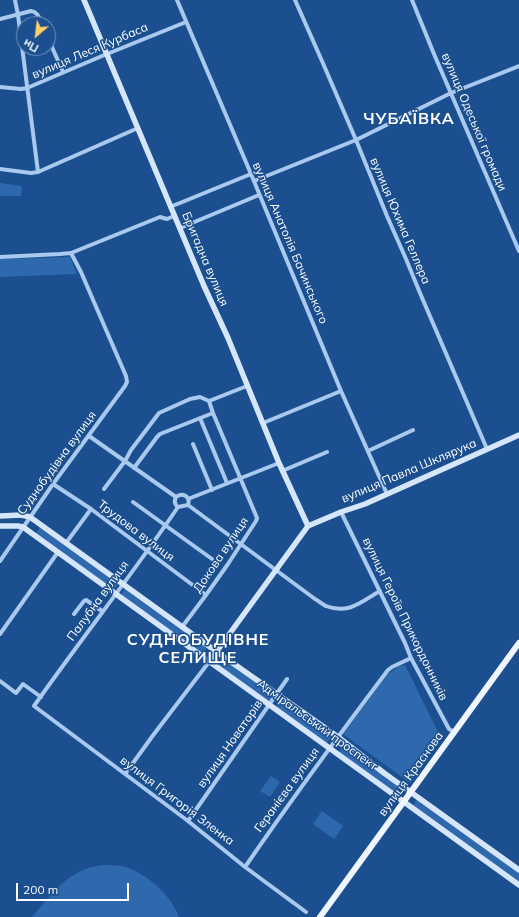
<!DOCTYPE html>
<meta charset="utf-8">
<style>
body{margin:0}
#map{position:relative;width:519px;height:917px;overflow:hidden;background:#1b4f8f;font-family:Mulish,sans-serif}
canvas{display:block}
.north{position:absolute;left:16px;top:16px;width:40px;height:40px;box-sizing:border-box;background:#1b4f8f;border:1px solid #7695bc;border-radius:50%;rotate:208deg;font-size:11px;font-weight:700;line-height:16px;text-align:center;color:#fff}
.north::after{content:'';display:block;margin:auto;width:14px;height:18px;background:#ffd166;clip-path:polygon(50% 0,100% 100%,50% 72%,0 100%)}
.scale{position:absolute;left:16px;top:883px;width:113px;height:18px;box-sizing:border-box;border:2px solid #fff;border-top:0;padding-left:5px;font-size:12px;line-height:14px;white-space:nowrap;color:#fff;-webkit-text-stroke:3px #1b4f8f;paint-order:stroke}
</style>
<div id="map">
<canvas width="519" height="917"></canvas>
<div class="north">Пн</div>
<div class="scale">200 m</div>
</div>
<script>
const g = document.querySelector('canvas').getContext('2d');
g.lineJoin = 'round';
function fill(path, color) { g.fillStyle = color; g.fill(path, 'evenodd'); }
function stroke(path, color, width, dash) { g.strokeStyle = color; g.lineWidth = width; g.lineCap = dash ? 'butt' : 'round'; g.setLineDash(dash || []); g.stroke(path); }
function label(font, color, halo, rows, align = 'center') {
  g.font = font + ' Mulish,sans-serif'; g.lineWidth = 3; g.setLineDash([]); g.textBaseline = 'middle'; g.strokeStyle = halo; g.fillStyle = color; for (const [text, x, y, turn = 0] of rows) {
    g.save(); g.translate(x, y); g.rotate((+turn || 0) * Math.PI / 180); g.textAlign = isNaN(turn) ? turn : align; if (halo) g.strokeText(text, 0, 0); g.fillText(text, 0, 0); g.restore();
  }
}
const green = new Path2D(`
 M0,183L22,186L21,196H0Z
 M70,257L77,274L0,277V259Z
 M40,527L119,583L113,591L35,534Z
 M125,588L207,647L202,655L120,596Z
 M222,658L274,695L268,703L216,666Z
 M405,665L441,738L410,783L343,734L387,675L399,666Z
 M280,700L331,737L326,745L275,708Z
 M343,746L400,787L395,794L338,753Z
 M271,776L280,782L270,797L260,791Z
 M417,799L519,873V883L412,807Z
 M322,811L343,826L334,839L313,824Z
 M102,865C110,865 118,865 126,867C147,874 172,896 179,917H32C53,893 67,870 102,865Z`);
const street = new Path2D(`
 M15,0L18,15L38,172
 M177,0L251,174L341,391L387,494
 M295,0L322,61L356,140L387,216L406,259L420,293L487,449
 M412,0L434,54L519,251
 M0,19L31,11C38,12 39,18 42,24
 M48,38L63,72
 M0,87L21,89L27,88L102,56L186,22
 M0,169L31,173L38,172L138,128
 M254,181L356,140L451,93L519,66
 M170,207L251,174
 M180,228L259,195
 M0,257L60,254L71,253L160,217L167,219L174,216
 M200,418L227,483
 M263,423L341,391
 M89,436L176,497
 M193,444L212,490
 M368,451L413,430
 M134,468L157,437L160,434L213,413
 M282,471L327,452
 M53,484L91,509L206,595
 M104,489L125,461L131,450L159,413L190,399L200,397L209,401L247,386
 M188,499L279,463
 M133,502L212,559
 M188,505L315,599C319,601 323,605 326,606C349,615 362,601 380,591
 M178,507C174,504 174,501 176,497C182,492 191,496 188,505L178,507C132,575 81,639 34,706L188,821L245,867L306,912
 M341,512L405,643L411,658L449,729L454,732
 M66,543L91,509
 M0,561L53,484L125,386L127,382L126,376L81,272L71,253
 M74,614L84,601L86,600L102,611
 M182,627L206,595L228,564L256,521L257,518L213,413L209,401
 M0,634L58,552
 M0,681L16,693L23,684L41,697
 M125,774L154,734L209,662
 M188,821L287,679
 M245,867C291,800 339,735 388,670L392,667L411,658`);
const secondary = new Path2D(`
 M84,0L204,286L228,338L279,463L302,513L308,526
 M0,516L21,515L30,517L217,652L338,737L384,773L519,870
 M0,526H18L23,527L519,885
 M209,662L308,526L341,512L365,504L519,435`);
const primary = new Path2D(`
 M320,917L519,643`);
const streetNames = [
 ["вулиця Леся Курбаса",90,51,-23],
 ["вулиця Одеської громади",474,122,67],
 ["вулиця Юхима Геллера",400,221,67],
 ["вулиця Анатолія Бачинського",290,243,67],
 ["Бригадна вулиця",205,259,67],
 ["Суднобудівна вулиця",57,463,-54],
 ["вулиця Павла Шклярука",409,471,-23],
 ["Трудова вулиця",136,531,37],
 ["Докова вулиця",221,555,-56],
 ["Палубна вулиця",98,601,-54],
 ["вулиця Героїв Прикордонників",405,619,64],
 ["Адміральський проспект",317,725,36],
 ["вулиця Новаторів",230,744,-55],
 ["вулиця Краснова",411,774,-54],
 ["Геранієва вулиця",287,790,-54],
 ["вулиця Григорія Зленка",177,801,37]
];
const districtNames = [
 ["ЧУБАЇВКА",409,119],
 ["СУДНОБУДІВНЕ",198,640],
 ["СЕЛИЩЕ",198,658]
];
fill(green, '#2e69ad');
stroke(street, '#a9c9ee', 4);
stroke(secondary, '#d6e6fa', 5.5);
stroke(primary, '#f0f6ff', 6);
label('12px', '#fff', '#1b4f8f', streetNames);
g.letterSpacing = '1px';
label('bold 16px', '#fff', '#1b4f8f', districtNames);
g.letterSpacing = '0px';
</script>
